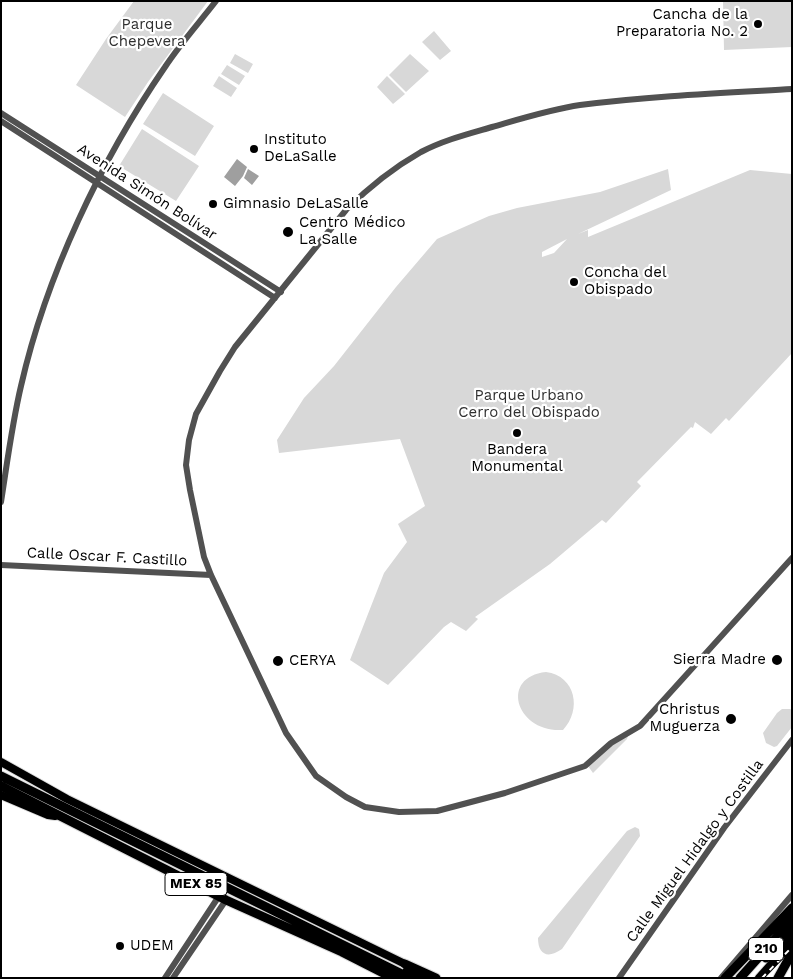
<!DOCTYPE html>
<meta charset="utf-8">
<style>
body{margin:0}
#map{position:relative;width:793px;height:979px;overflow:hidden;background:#fff;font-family:"Work Sans",sans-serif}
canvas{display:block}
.frame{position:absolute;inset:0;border:2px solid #000;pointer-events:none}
</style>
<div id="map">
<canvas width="793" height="979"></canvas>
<div class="frame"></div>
</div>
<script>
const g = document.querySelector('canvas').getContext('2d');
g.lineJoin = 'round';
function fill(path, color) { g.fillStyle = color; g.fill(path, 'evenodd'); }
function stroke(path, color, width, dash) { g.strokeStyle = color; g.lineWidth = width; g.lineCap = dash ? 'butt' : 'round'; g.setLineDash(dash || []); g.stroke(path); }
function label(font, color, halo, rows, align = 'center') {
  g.font = font + ' "Work Sans",sans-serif'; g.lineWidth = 4.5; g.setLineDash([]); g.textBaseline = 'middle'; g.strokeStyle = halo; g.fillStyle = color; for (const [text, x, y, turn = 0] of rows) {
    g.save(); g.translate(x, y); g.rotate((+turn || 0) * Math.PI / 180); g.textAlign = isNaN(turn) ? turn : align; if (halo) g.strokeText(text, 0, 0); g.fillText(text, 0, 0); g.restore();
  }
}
const green = new Path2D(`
 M134,1H208L148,82L125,117L76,85L106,39Z
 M723,1H792V47L724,50Z
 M434,31L451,51L440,60L422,42Z
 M235,54L253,64L248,73L230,63Z
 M410,54L429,71L406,92L389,75Z
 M227,65L245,76L239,85L221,74Z
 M219,76L237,88L231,97L213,86Z
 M387,76L405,94L393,104L377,87Z
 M163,93L214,126L195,156L143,124Z
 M142,129L199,166L176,201L119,166Z
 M668,169L671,190L578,234L588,230V237L750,170L792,174V353L729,421L726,418L711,434L695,422L693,428L691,427L637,482L641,486L606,523L602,520L550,564L475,617L478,619L466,631L451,622L444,627L388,685L350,660L384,573L407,542L398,524L425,506L400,439L279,453L277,440L304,398L334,366L396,287L437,239L489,216L517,208L600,192ZM567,239L554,253L542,257V252Z
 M546,672C576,676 582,710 563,730C516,733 499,677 546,672Z
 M782,709H790L792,710V727L777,746L774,747L766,743L763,733L777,713Z
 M629,733L627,739L593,773L588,766L615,742Z
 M635,827L639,829L640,836L562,949C548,959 538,955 538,938L627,831Z`);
const water = new Path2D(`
 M237,159L247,167L243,176L235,186L224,177Z
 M248,169L259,176L252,185L244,178Z`);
const minor = new Path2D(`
 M792,89C721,93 650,96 580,105C552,109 520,119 492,127C468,134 444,140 421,152C393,168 369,187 346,210L235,347L220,371L196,414L189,440L186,465L190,490L204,557L211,575L286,733L316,776L346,797L365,807L399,812L437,811L505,793L585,766L611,743L640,726L792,558
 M1,113L281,292
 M1,121L275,298
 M1,502C7,464 12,424 21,386C46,276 101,160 165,67C180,44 199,23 216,1
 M1,565L211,575
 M165,978L219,896
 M173,978L226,900
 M619,978L724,828L792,740
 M721,978L792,895`);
const major = new Path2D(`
 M1,762L67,799L405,964
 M1,795L48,815L55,816
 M759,978L792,941`);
const highway = new Path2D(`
 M1,776L410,978
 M1,786L226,900L342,952L393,978
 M766,958L792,930
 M405,964L436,978
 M407,971L421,978
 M725,978L792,908
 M740,978L792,920
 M778,978L792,953`);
const rail = new Path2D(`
 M762,978L792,947`);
const markers = [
 [758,24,5,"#000"],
 [254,149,5,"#000"],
 [213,204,5,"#000"],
 [288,232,6,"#000"],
 [574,282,5,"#000"],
 [517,433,5,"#000"],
 [777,660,6,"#000"],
 [278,661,6,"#000"],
 [731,719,6,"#000"],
 [120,946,5,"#000"]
];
const shields = [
 [196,884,62],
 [766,949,35]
];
const shieldNames = [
 ["MEX 85",196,884],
 ["210",766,949]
];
const poiNames = [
 ["Cancha de la",748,15,"right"],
 ["Preparatoria No. 2",748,32,"right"],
 ["Instituto",264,140],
 ["DeLaSalle",264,157],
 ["Gimnasio DeLaSalle",223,204],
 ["Centro Médico",299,223],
 ["La Salle",299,240],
 ["Concha del",584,273],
 ["Obispado",584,290],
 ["Bandera",517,450,"center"],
 ["Monumental",517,467,"center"],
 ["Sierra Madre",766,660,"right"],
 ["CERYA",289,661],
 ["Christus",720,710,"right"],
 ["Muguerza",720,727,"right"],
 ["UDEM",130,946]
];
const parkNames = [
 ["Parque",147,25],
 ["Chepevera",147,42],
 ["Parque Urbano",529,396],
 ["Cerro del Obispado",529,413]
];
const streetNames = [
 ["Avenida Simón Bolívar",147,192,33],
 ["Calle Oscar F. Castillo",107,557,3],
 ["Calle Miguel Hidalgo y Costilla",695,851,-54]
];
fill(green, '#d8d8d8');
fill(water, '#9f9f9f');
stroke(major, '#dbdbdb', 10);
stroke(highway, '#dbdbdb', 11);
stroke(minor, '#515151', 6);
stroke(major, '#000', 8);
stroke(highway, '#000', 9);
stroke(rail, '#000', 4);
stroke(rail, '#fff', 2, [5.5]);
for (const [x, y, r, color] of markers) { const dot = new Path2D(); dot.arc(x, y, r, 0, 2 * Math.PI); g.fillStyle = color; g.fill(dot); stroke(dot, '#fff', 2); }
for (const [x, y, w] of shields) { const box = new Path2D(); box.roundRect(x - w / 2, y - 11.5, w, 23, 4); g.fillStyle = '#fff'; g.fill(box); stroke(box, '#000', 1); }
label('bold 14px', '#000', null, shieldNames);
label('15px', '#000', '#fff', poiNames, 'left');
label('15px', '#2f2f2f', '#fff', parkNames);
label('15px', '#000', '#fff', streetNames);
</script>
